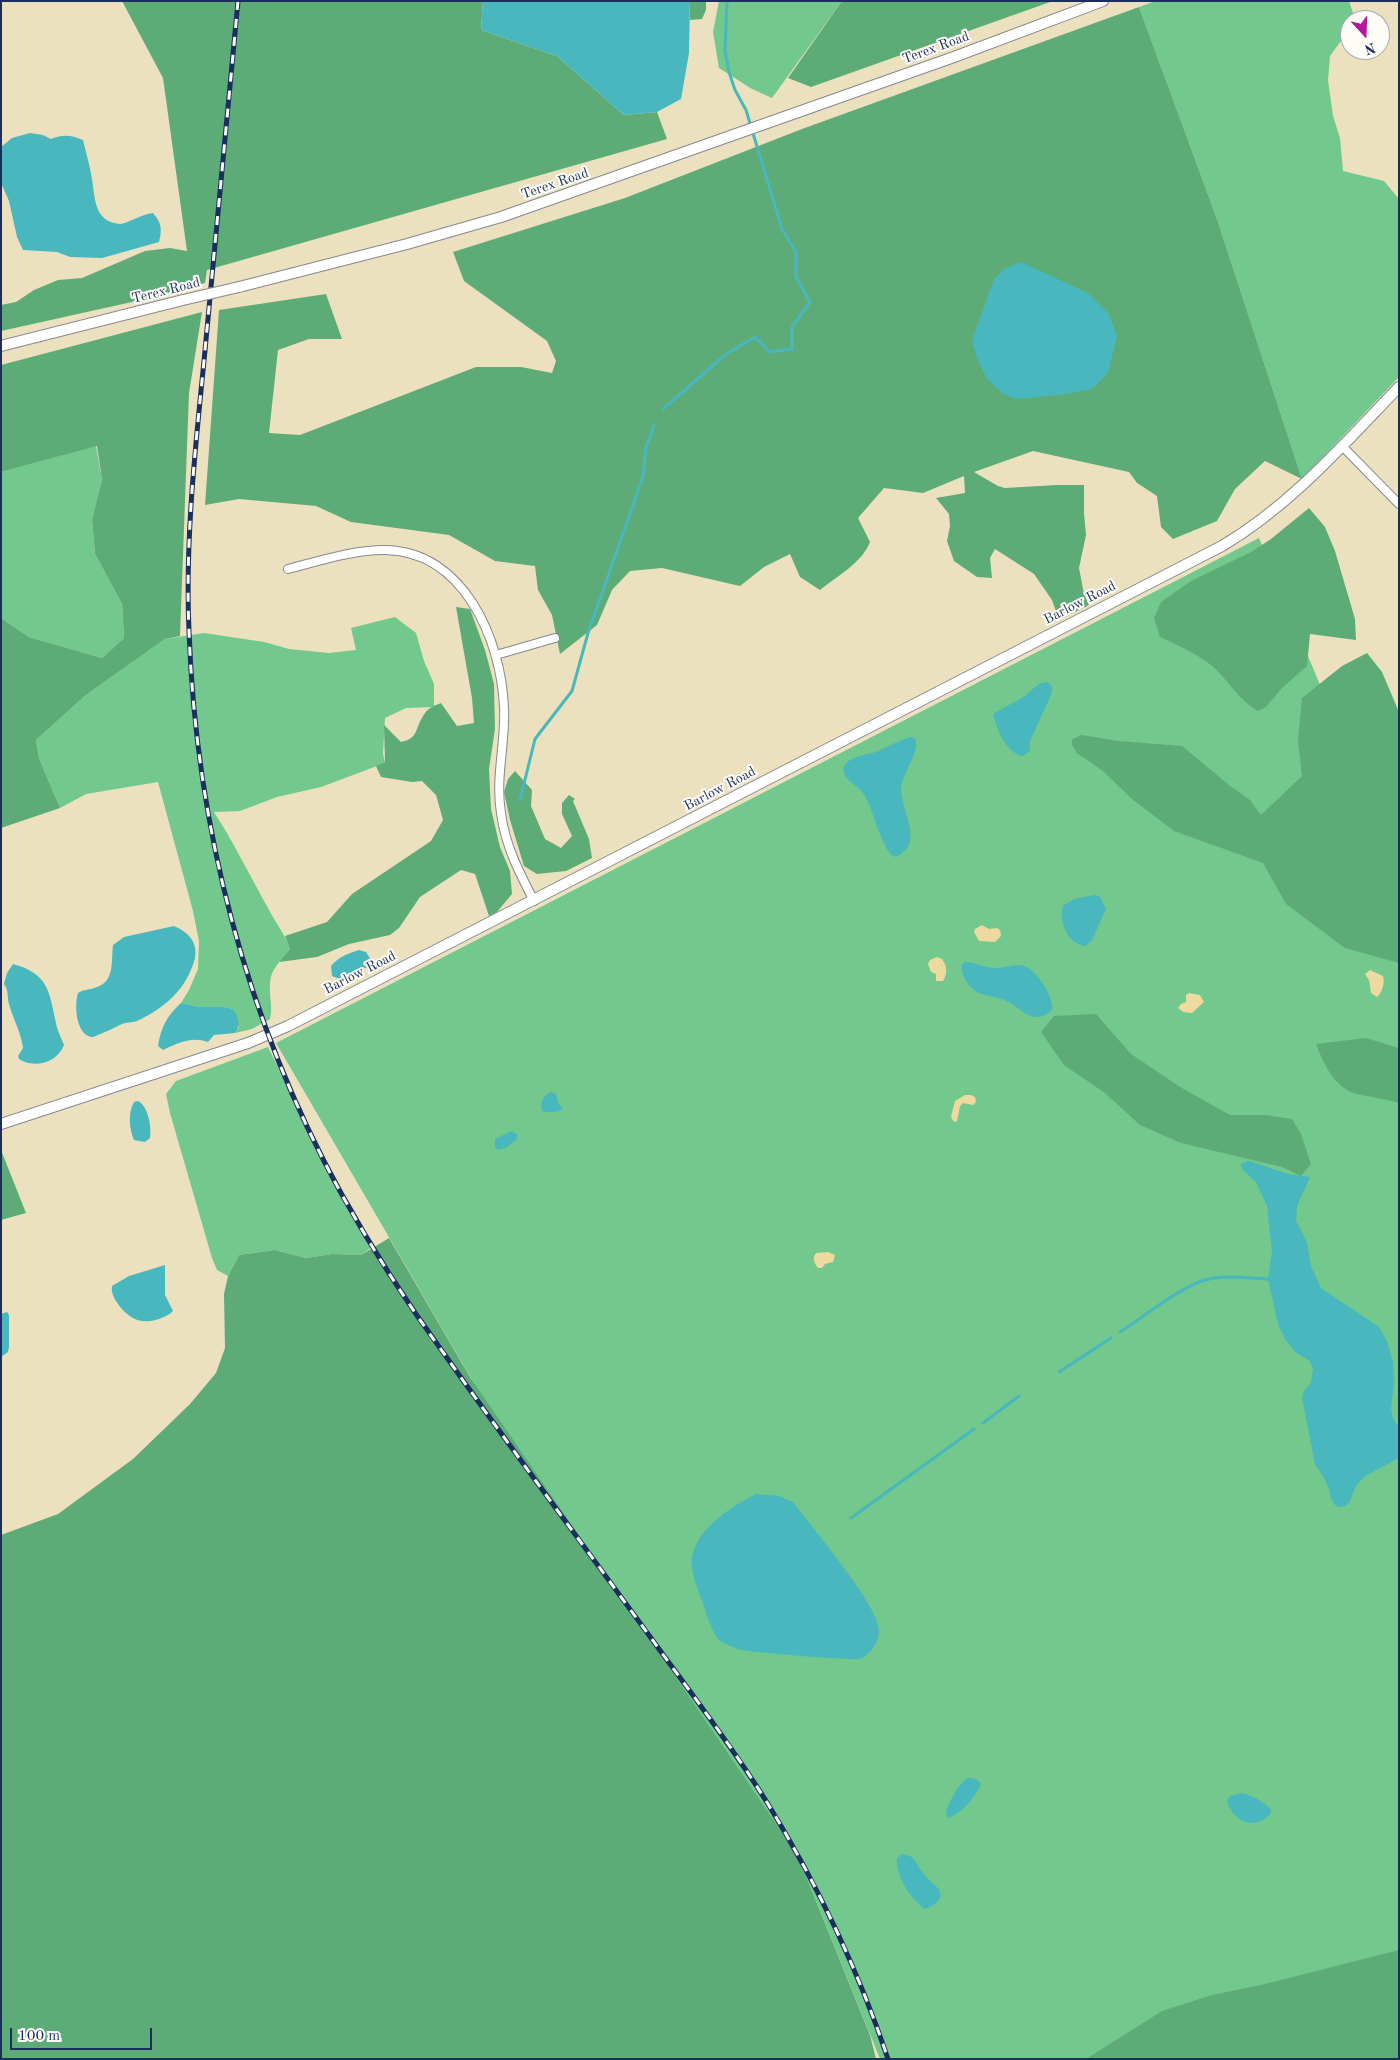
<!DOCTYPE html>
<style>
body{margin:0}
#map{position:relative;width:1400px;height:2060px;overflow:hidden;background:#ece1bf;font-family:"Old Standard TT",serif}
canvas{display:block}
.frame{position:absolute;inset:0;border:2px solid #1b2f5e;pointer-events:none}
.north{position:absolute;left:1340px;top:10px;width:50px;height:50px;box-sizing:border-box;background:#fdfcf7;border:1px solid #a3aaba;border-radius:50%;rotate:160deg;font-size:14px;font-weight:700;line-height:20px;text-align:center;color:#1b2f5e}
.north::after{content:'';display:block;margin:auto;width:18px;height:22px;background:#b5179e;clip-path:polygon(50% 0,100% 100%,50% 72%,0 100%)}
.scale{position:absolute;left:10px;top:2028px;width:142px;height:22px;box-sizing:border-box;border:2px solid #1b2f5e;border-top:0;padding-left:6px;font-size:15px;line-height:18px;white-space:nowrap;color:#1b2f5e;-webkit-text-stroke:4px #fdfcf7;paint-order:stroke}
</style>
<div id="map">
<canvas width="1400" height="2060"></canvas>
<div class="frame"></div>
<div class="north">N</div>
<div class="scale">100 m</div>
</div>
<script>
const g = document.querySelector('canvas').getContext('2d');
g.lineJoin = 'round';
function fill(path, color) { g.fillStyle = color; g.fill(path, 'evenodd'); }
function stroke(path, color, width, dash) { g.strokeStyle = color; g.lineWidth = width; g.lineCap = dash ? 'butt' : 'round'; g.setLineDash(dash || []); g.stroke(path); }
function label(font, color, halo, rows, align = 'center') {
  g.font = font + ' "Old Standard TT",serif'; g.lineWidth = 4; g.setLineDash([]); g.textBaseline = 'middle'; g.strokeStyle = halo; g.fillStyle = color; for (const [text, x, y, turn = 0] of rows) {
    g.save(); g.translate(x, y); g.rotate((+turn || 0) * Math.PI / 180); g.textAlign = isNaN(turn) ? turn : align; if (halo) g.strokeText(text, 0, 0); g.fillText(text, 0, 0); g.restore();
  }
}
const green = new Path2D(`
 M719,1H842L772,98L752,89L719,68L713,32Z
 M1155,1H1349L1354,16L1350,20L1346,34L1330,56L1328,80L1333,116L1340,138L1343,171L1384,181L1399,199V377L1302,479L1217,219L1139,7Z
 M96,446L102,479L92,519L95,554L122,604L124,638L102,658L29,637L1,618V472Z
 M1259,538L1399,875V2059H880L797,1854L591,1556L507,1440L276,1043Z
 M395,617L416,633L424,661L434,684V707L406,708L385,718L383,753L385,763L321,787L277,797L240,811L214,812C234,843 250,876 268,908C275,922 285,934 290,949C282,959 270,970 270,983C269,996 273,1007 270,1019L252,1029L235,1033L239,1027L233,1009L224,1007H201L181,1003L189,990L198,969L199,941L193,911L158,782L86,794L60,808L39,758L36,740L86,695L165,639L204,633L264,642L289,649L329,653L356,650L351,628Z
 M268,1047L339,1190L372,1247L361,1255L332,1254L306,1258L275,1250L239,1255L228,1276L217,1270L212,1258L170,1113L166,1094L176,1081Z`);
const forest = new Path2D(`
 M122,1H483L481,30L557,56L624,115L657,112L667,139L207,270L205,283L141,300L1,331V305L16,302L34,290L58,280L82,278L145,251L170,248L187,251L163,78Z
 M690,1H706V10L702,19L690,20Z
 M842,1H1053L811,87L788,78Z
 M1139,7L1217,219L1302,479L1265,461L1235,489L1217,521L1173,539L1161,527L1157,496L1137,483L1129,472L1033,451L974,472L998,486L1005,488L1057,485H1084V513L1086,535L1079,568L1084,594L1089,605L1059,620L1052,600L1034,574L995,549L990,558L992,578L977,577L954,561L947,541L950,526L949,514L936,498L965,493L964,476L923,493L884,488L858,518L870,542C862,563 837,576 820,590L800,577L790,554L764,567L740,586L662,568L630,571L612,590L597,625L560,654L552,615L538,590L535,566L495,561L449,535L351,522L316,506L239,499L205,505L219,310L326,294L342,339H309L278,350L269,433L300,435L476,367H521L552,373L556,361L547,341L464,281L453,252L625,198L802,129Z
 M202,312L189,393L180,636L165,639L86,695L36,740L39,758L60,808L1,828V618L29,637L102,658L124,638L122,604L95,554L92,519L102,479L97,446L1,472V365Z
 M1309,508L1325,527L1335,551L1355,619L1356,640L1310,634L1307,666L1282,688L1266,707L1258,711C1236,698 1229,680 1211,665C1196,653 1177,645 1160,637L1154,618L1161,602L1191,581L1251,552L1271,539Z
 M456,607L470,609L485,650L494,684L495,729L489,769L491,809L500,847L510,871L512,894L497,912L489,916L475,874L461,870L420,897L399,928L390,935L349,944L317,957L279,962L290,949L285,936L327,922L352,894L431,841L443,820L436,795L422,781L412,782L381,777L376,766L385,762L384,725L401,742C418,739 415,729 422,718C426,709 433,706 441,703L457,726L474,723L472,698Z
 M1367,653L1382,672L1399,712V963L1345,948L1286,904L1263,863L1174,831L1132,799L1103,771L1077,753L1072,745V739L1082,735L1118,741L1182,746L1229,785L1250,800L1261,815L1302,776L1298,741L1302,698L1342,666Z
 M515,771L532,790L531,806L545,839L561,848L572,836L562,814V803L569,795L575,799L573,801L589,839L592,858L566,871L537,874L524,866L510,820L504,792L508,779Z
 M1096,1014L1131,1054L1180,1087L1230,1115H1265L1292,1119L1301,1134L1311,1164L1301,1176L1282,1167L1181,1143L1140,1125L1105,1093L1064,1065L1041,1032L1054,1016Z
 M1366,1038L1399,1048V1103C1385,1099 1371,1097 1357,1094C1334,1088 1324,1064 1316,1044Z
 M1,1150L26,1213L1,1220Z
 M389,1238L470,1377L797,1854L870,2035L876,2059H1V1535L58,1514L133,1459L190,1404L216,1373L225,1348L224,1294L228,1276L239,1255L275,1250L306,1258L332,1254L361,1255Z
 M1399,1950V2059H1086L1162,2011L1212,1995L1261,1985Z`);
const sand = new Path2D(`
 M982,925L989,929L997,928L1000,930L1001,936L995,942L979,941L974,932L975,929Z
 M937,957L942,959C947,967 948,972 943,981H936V974L931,972L928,964L930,960Z
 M1370,970L1383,976C1385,983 1382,993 1377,997L1371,993L1369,980L1365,974Z
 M1189,993L1200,995L1204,1002L1192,1013L1183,1012L1178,1008L1181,1004L1186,1002V995Z
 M965,1095H971L975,1097L976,1102L973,1105L963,1103L960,1106L957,1121L954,1122L951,1117L955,1101Z
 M828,1252L835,1255L833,1262L825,1264L822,1268H818C814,1263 812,1258 816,1253Z`);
const water = new Path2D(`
 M483,1H690L689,53L681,99L657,112L624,115L557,56L481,30Z
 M30,133L43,135L51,139C63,134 71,135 83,140C86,153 90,166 92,179C95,198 94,222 120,224C127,224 141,214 153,213C162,223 162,230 159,242L102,258L70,257L57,252L23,250L17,237L9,201L1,183V147L12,138Z
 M1021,262L1088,293L1109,314L1117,336L1108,373L1092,389L1060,395L1016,399L1003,394L987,379L976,356L972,340L994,279L1005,268Z
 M1046,682L1050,684L1052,688L1051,695L1030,741V751L1022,756C1005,751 998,731 993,715C1000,708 1011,705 1020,699C1030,694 1034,684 1046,682Z
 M911,737L915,738C921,752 901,774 901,790C902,814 925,843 896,857L891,855C878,837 875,815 865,796C861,788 851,784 846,777C835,758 866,755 876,752C888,747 899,740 911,737Z
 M1095,895L1100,897L1106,909L1092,940L1085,946C1067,943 1059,923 1063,906L1074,899Z
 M174,926C188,932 198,942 195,958C187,989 165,1008 137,1021C132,1023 126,1022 122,1024C112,1029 103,1033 93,1037C76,1037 74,1005 78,993C84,989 90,990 97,987C115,981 111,961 113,945L124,937Z
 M359,950L366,952L371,960L367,967L342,980L332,976L331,966C339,957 346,954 359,950Z
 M966,962C976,963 986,968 997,968C1006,968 1016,963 1024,966C1037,970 1054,997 1052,1010C1032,1028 1022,1007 1004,1000C986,993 976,998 965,979C963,974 961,970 962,964Z
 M13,964C49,974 49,991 56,1023C57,1030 61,1037 64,1045C57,1063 35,1069 19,1059L18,1056L23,1048C21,1032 13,1019 9,1004C7,997 9,991 4,984L7,973Z
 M181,1003L201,1007H224L233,1009C238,1018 242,1024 235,1033L214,1035L208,1042C191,1036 178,1043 163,1050L158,1046C161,1027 167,1016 181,1003Z
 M551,1092L556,1094L558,1103L563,1108C558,1113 548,1113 542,1111C540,1101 543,1096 551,1092Z
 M138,1101C148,1106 152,1127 150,1138L145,1142L134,1140C129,1129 128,1112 134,1102Z
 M511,1131L517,1134V1139L507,1147L498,1150L495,1147V1139Z
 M1249,1161L1288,1174L1310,1177L1297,1206L1296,1221L1307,1242L1311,1266L1321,1288L1379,1327L1387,1341L1393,1362L1394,1383L1391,1408L1393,1419L1399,1427V1458L1365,1476L1356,1486L1349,1503L1345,1506L1339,1507L1335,1505L1331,1499L1329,1489L1324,1478L1315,1464L1302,1398L1304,1391L1311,1383L1313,1369L1310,1361L1295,1352L1285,1339L1278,1324L1268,1279L1272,1252L1267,1206L1256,1182L1243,1170L1240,1164Z
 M165,1265V1295L173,1311C169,1315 164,1317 159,1319C141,1325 129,1319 118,1304C114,1298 111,1293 112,1286L129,1276Z
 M7,1312L9,1315V1347L8,1352L1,1357V1314Z
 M756,1494L779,1496L793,1502C810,1525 879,1606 879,1630C879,1642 872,1652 862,1658C853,1662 757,1652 741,1650C735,1648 726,1644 720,1641C714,1636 705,1612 703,1603C699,1592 693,1579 692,1567C688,1534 730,1507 756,1494Z
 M968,1778C974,1778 977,1779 981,1784C976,1796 961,1814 948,1818L946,1811C951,1800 957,1784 968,1778Z
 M1242,1793C1252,1795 1264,1802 1271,1810L1270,1814C1255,1831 1233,1822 1227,1801L1230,1796Z
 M902,1854L912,1857C917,1864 922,1873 928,1879C932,1883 937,1886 939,1890C945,1899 932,1907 925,1909C911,1899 895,1876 897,1858Z`);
const stream = new Path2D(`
 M663,409L726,354L755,337L770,352L792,349V327L810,302L796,277V252L782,229L746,110L735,90L729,72L725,51L727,1
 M520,800L535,739L572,691L588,633L643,477L646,447L654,426
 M1120,1332C1142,1318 1178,1289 1202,1281C1222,1274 1247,1278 1268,1279
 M1059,1372L1111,1338
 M983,1423L1019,1396
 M851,1518L974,1429`);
const street = new Path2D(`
 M1342,446L1399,504
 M288,569C319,561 352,550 385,550C464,551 501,640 504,707C506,742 495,777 501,813C505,845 519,872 534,901
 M496,655L555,638`);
const secondary = new Path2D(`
 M239,287L407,244L501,217L954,57L1103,1
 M1,346L183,300
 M1,1124L248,1043L288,1026L1222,546C1291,505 1343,445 1399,387`);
const rail = new Path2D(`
 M238,1C227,121 215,241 204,361C195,451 185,541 189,631C196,827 246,1021 341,1193C372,1249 407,1303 445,1355C512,1450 582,1543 651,1638C690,1692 732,1746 768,1804C817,1884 858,1969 888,2059`);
const secondaryBridge = new Path2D(`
 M183,300L239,287`);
const streetNames = [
 ["Terex Road",936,48,-20],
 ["Terex Road",555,184,-19],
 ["Terex Road",166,291,-14],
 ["Barlow Road",1080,603,-27],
 ["Barlow Road",720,789,-28],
 ["Barlow Road",360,973,-27]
];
fill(green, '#72c88d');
fill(forest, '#5dac78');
fill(sand, '#eeda9e');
fill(water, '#48b7be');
stroke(stream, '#48b7be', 3);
stroke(street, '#84888e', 10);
stroke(secondary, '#84888e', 12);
stroke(street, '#fff', 8);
stroke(secondary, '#fff', 10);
stroke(rail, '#1b2f5e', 5);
stroke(rail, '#fdfcf7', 3, [9]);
stroke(secondaryBridge, '#84888e', 12, []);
stroke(secondaryBridge, '#fff', 10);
label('14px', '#1b2f5e', '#fdfcf7', streetNames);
</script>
